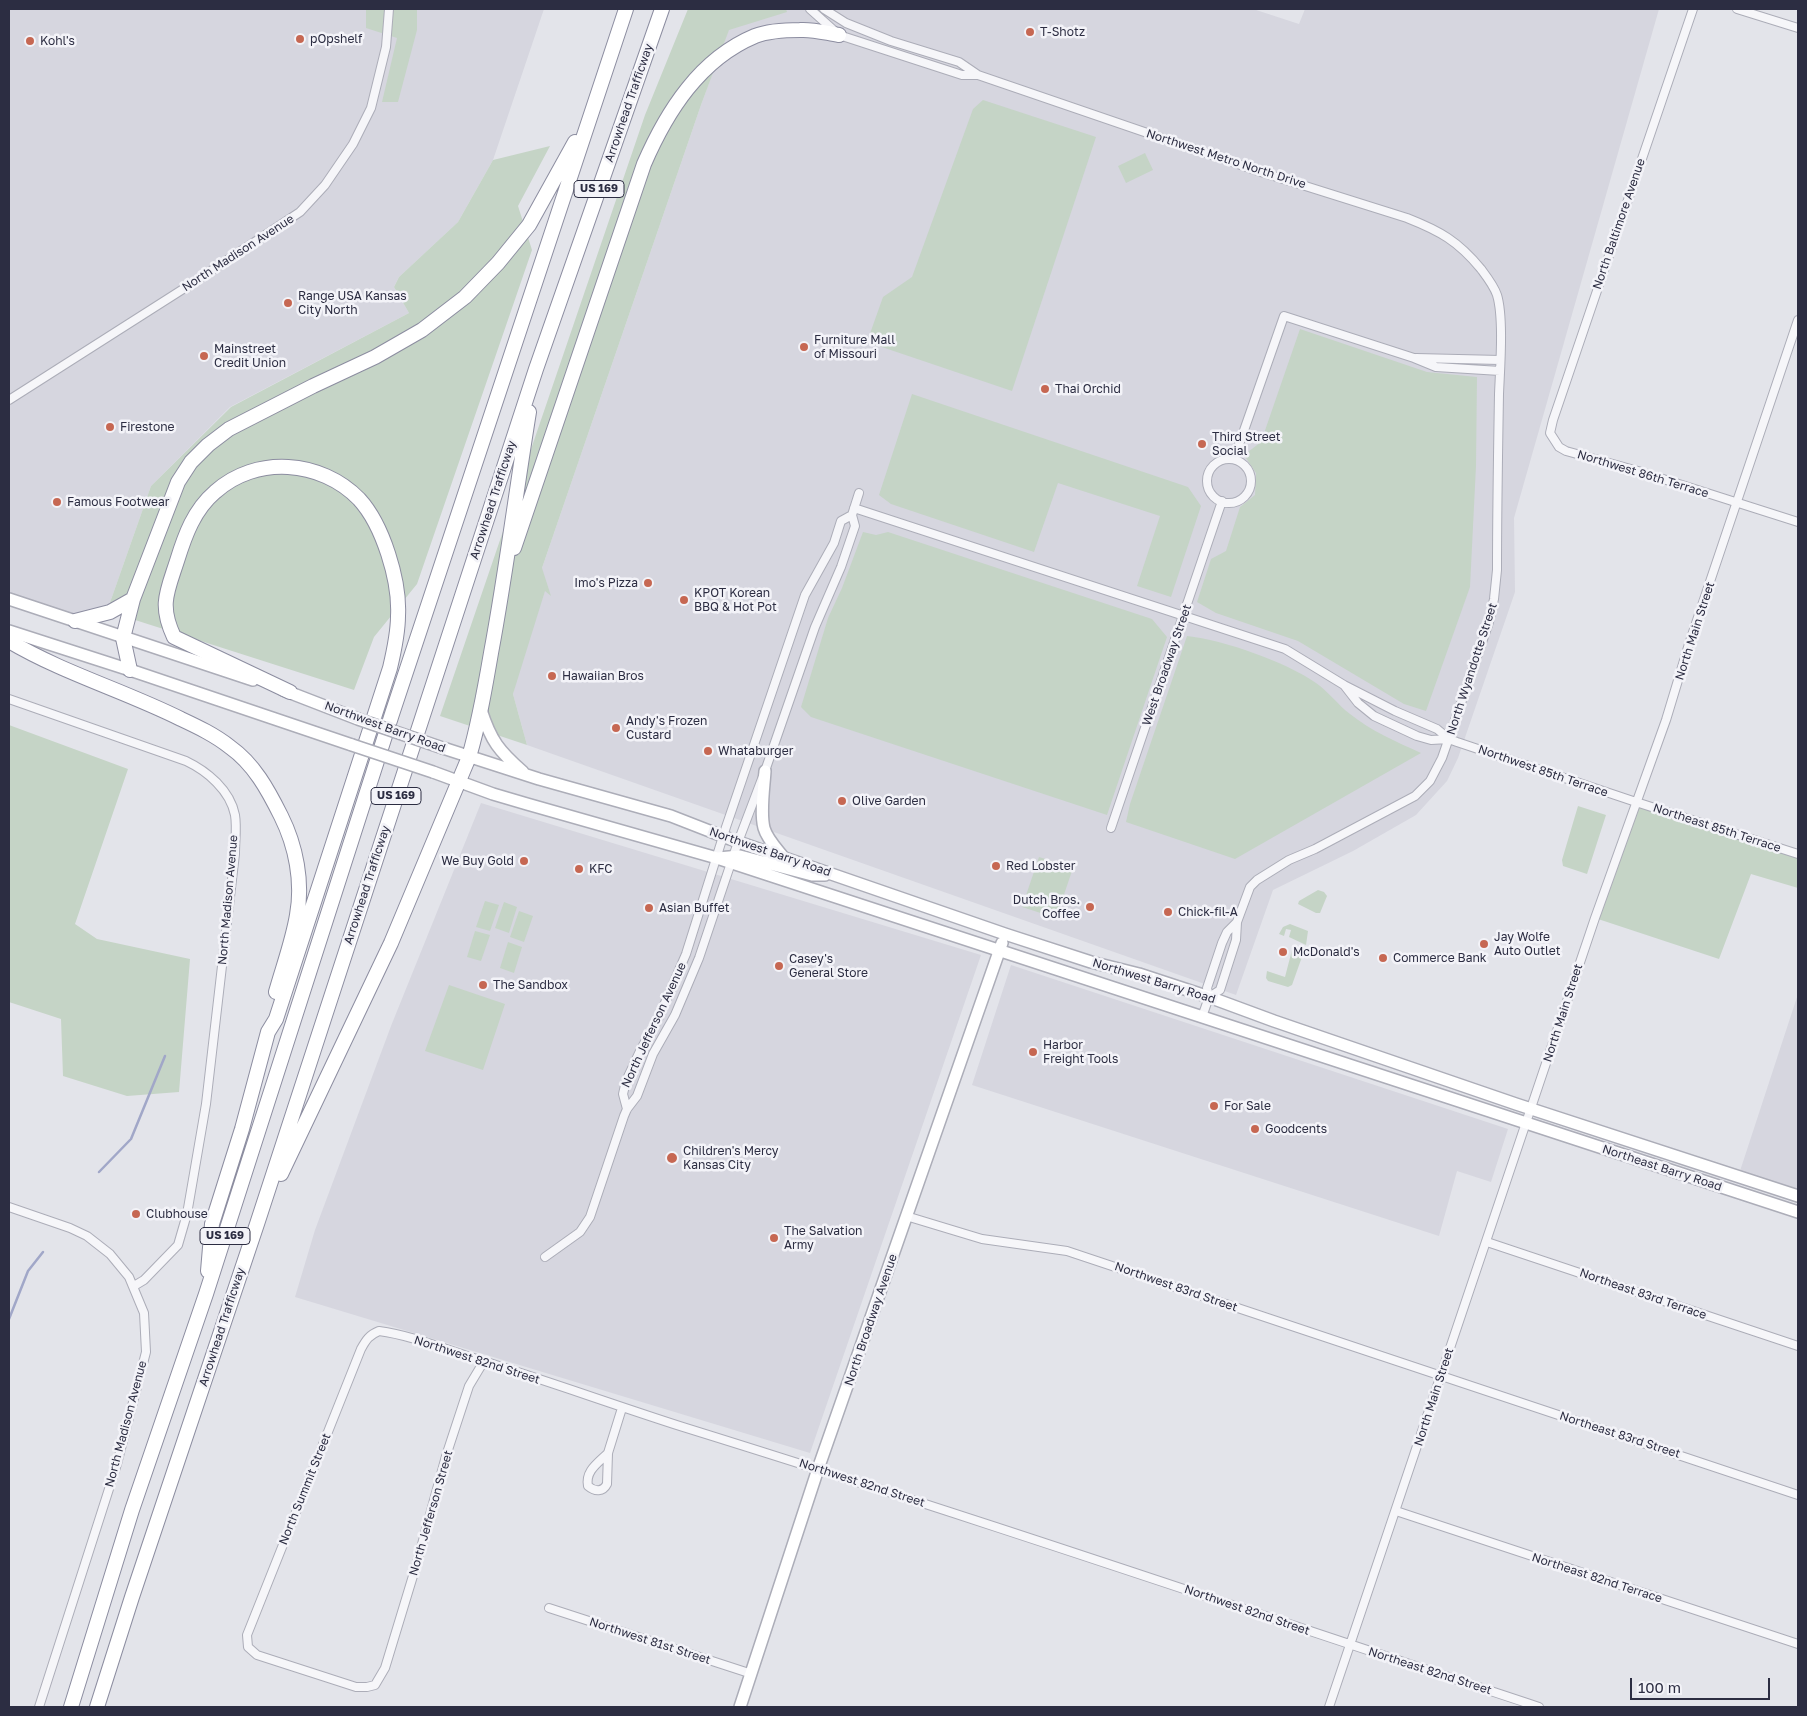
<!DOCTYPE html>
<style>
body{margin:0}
#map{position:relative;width:1807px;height:1716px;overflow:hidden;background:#e3e4ea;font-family:"Golos Text",sans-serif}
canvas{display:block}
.frame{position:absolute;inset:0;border:10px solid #2c2d42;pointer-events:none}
.scale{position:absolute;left:1630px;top:1678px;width:140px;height:22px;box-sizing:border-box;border:2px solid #2c2d42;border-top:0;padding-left:6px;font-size:15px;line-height:18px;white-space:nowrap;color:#2c2d42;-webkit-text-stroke:4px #f3f3f8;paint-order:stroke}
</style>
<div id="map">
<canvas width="1807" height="1716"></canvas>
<div class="frame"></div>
<div class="scale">100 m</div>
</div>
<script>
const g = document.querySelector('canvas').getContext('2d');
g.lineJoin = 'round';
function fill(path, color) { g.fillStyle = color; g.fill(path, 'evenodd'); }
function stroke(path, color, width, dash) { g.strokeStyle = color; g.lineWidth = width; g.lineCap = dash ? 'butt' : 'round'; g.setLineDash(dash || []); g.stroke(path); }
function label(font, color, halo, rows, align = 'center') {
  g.font = font + ' "Golos Text",sans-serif'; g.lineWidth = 5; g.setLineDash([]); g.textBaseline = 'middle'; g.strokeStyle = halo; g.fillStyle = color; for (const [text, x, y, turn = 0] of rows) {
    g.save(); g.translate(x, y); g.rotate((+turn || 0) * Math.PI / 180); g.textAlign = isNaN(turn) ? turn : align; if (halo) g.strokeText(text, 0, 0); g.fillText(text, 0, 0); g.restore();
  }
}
const built = new Path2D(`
 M9,9H544L493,160L458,222L399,277L394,287L409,313L230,407L151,486L107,611L75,621L9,599Z
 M736,9H1253L1299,24L1305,9H1659L1514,518L1515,592L1458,758L1447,781L1416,815L1353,851L1273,890L1236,995L527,745L513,694L542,568L701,105Z
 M481,803L981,955L810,1453L295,1297L315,1230L391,1026Z
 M1011,965L1508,1129L1491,1182L1457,1171L1439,1236L972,1085Z
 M1798,994V1189L1740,1171Z`);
const green = new Path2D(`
 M366,9H417V30L398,102H382L397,38L366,28Z
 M688,9H786L787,12L729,30L701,105L542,568L551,596L545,591L513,694L527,745L440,716L645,115Z
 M983,100L1096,137L1012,391L867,342L883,297L912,277L973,109Z
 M550,146L518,206L532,250L417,584L374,637L354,690L107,611L151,486L231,407L409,313L394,287L399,277L458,222L493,160Z
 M1145,153L1153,170L1126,183L1118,166Z
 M1300,329L1427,372L1477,377L1476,466L1470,587L1426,711L1404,704L1298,641L1216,613L1197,602L1211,559L1226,551L1240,507L1255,495L1256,473L1244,455L1261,442Z
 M912,394L1188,487L1201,506L1171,597L1137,586L1160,516L1058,483L1034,552L891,504L879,495Z
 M863,532L876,535L888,532L1152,619L1167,637L1107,815L811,717L801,707L828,618L842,588Z
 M1187,636C1224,640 1286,662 1316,683C1329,692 1338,705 1350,714C1371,731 1397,742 1421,753L1235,859L1126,822L1130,804Z
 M9,725L128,769L75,924L97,939L190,959L179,1092L127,1096L63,1076L61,1019L9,1002Z
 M1636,802L1798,854V888L1751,874L1719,959L1595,918Z
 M1578,806L1606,815L1587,874L1563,866L1562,860Z
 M1039,857L1073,868L1056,918L1022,907Z
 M1318,890L1324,892L1327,896L1320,913H1316L1298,904L1299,901Z
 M485,901L499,905L490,931L476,927Z
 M504,902L517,907L509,933L495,928Z
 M519,911L533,916L524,942L510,937Z
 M1290,924L1308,931L1306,945L1289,937L1291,930L1286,929L1284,936L1279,934L1283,927Z
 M475,931L490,935L481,961L467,957Z
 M508,942L522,947L514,973L500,968Z
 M1292,950L1303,954L1292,985L1288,987L1268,981L1266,978L1267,971L1285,977Z
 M449,985L505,1004L483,1070L425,1051Z`);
const stream = new Path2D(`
 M99,1172L131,1139L165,1056
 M9,1319L28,1271L43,1252`);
const street = new Path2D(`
 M810,9L839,35L962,75H976
 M824,9L846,23L891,41L959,62L978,75L1264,173L1407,218C1440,231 1458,241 1481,269C1487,277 1494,286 1497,295C1504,318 1500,369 1499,394C1498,453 1497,511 1497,570L1494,599L1489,622L1442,758L1430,781L1415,796L1315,849L1289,860L1257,880L1250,887L1237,922L1236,940L1220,990L1209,997
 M1693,9L1553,420L1550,433L1559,447L1566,451L1638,471L1798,522
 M1737,9L1798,28
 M1416,358L1500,360
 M9,400L191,284L300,212L325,185L353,144L371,108L386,47L389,9
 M1234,459L1284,316L1414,358L1436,367L1500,371
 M1207 481a22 22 0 1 1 44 0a22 22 0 1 1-44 0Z
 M854,508L1285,649L1344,685
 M9,699L186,761C207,771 230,790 235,815C237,827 235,841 235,854L206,1104L187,1214L178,1245L144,1280L134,1286
 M1449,739L1431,740L1417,736L1374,716L1358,703L1344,685L1395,711L1437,729L1449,739L1457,742L1636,802L1798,854
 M1111,828L1222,501
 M1202,1017L1209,997L1207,988L1222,943L1227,932L1237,922
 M627,1109L623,1094L626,1081L640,1051L658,1019L686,954L726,827L805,595L834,543L841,521L852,515
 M9,1207L70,1228L87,1236L110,1254L129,1277L144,1313L146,1352L117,1464L39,1707
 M906,1216L982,1239L1067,1251L1798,1495
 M1487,1242L1798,1346
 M545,1257L580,1232L590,1217L624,1116L627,1109L637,1096L653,1054L675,1015L699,958L738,842L765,771L815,627L841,567L855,526L852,515L859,493
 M484,1361L469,1386L446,1456L416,1566L385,1668L375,1685L367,1687H356L257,1655L248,1647L247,1635L361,1349C366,1340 369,1335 379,1331C409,1335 439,1347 467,1356C540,1378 611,1404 683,1427C970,1516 1254,1613 1539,1707
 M608,1453C598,1463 585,1471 588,1486C595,1492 603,1492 607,1484L608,1453L622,1408
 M1396,1511L1798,1644
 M549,1608L752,1674
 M1329,1707L1595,918L1666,720L1689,644L1798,320`);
const secondary = new Path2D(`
 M9,599L253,680
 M9,631L130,670L352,745
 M283,690L358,719
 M481,710C491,741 499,751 523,772
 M443,748L539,779L671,816L730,839L1005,934L1091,962L1139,974L1209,997L1274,1021L1516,1104L1798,1196
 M765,771C764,788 760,812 764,828C767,839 777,849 784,858
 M433,772L493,794L527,804L717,858L1798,1212
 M718,858L740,856L812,875H825
 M740,1707L818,1469L1002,943`);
const highway = new Path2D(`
 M514,548L644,164C667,111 700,59 755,36C768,31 786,30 800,30C813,29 826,33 839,35
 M75,621L110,612L133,599
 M9,641C63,673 125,691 181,719C198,727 215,735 230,747C254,764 268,790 281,816C296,846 303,882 297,915C293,940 283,967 276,992
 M130,670L123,638L133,599L178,482L191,462L208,445L229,429L313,386L375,357L422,330L465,297L498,263L529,225L575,142
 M281,1174L391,943L469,757C479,723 485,688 491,653C506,573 516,492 529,412
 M208,1271L212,1224L242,1129L268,1032L276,1019L390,668C394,651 398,633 398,616C400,581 383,525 359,499C321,460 256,455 215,492C194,510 185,535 177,561C167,592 159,605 174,637L290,692
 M71,1707L132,1510L206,1294L392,714L626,9
 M97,1707L132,1597L257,1224L536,369L662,9`);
const secondaryBridge = new Path2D(`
 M358,719L443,748
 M352,745L433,772`);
const markers = [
 [1030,32,5,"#c66752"],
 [300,39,5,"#c66752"],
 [30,41,5,"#c66752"],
 [288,303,5,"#c66752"],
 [804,347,5,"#c66752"],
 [204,356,5,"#c66752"],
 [1045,389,5,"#c66752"],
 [110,427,5,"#c66752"],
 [1202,444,5,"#c66752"],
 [57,502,5,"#c66752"],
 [648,583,5,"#c66752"],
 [684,600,5,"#c66752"],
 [552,676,5,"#c66752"],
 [616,728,5,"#c66752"],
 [708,751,5,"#c66752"],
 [842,801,5,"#c66752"],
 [524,861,5,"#c66752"],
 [996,866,5,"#c66752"],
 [579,869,5,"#c66752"],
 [1090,907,5,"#c66752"],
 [649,908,5,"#c66752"],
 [1168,912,5,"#c66752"],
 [1484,944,5,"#c66752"],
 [1283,952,5,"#c66752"],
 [1383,958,5,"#c66752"],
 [779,966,5,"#c66752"],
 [483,985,5,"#c66752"],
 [1033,1052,5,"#c66752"],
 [1214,1106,5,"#c66752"],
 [1255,1129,5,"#c66752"],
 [672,1158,6,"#c66752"],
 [136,1214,5,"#c66752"],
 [774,1238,5,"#c66752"]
];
const shields = [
 [599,189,50],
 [396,796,50],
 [225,1236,50]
];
const shieldNames = [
 ["US 169",599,189],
 ["US 169",396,796],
 ["US 169",225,1236]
];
const poiNames = [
 ["T-Shotz",1040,32],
 ["pOpshelf",310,39],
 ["Kohl's",40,41],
 ["Range USA Kansas",298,296],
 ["City North",298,310],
 ["Furniture Mall",814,340],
 ["of Missouri",814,354],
 ["Mainstreet",214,349],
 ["Credit Union",214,363],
 ["Thai Orchid",1055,389],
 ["Firestone",120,427],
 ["Third Street",1212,437],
 ["Social",1212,451],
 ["Famous Footwear",67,502],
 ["Imo's Pizza",638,583,"right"],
 ["KPOT Korean",694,593],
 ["BBQ & Hot Pot",694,607],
 ["Hawaiian Bros",562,676],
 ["Andy's Frozen",626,721],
 ["Custard",626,735],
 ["Whataburger",718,751],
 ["Olive Garden",852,801],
 ["We Buy Gold",514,861,"right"],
 ["Red Lobster",1006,866],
 ["KFC",589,869],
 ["Dutch Bros.",1080,900,"right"],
 ["Coffee",1080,914,"right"],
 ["Asian Buffet",659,908],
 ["Chick-fil-A",1178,912],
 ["Jay Wolfe",1494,937],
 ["Auto Outlet",1494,951],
 ["McDonald's",1293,952],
 ["Commerce Bank",1393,958],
 ["Casey's",789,959],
 ["General Store",789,973],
 ["The Sandbox",493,985],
 ["Harbor",1043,1045],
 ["Freight Tools",1043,1059],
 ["For Sale",1224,1106],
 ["Goodcents",1265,1129],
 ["Children's Mercy",683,1151],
 ["Kansas City",683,1165],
 ["Clubhouse",146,1214],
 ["The Salvation",784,1231],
 ["Army",784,1245]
];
const streetNames = [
 ["Arrowhead Trafficway",629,103,-71],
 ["Northwest Metro North Drive",1226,159,18],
 ["North Baltimore Avenue",1619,224,-71],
 ["North Madison Avenue",238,253,-33],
 ["Northwest 86th Terrace",1643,474,17],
 ["Arrowhead Trafficway",493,500,-72],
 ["North Main Street",1695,631,-72],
 ["West Broadway Street",1167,665,-71],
 ["North Wyandotte Street",1472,669,-72],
 ["Northwest Barry Road",385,727,20],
 ["Northwest 85th Terrace",1543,771,19],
 ["Northeast 85th Terrace",1717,828,18],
 ["Northwest Barry Road",770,852,19],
 ["Arrowhead Trafficway",367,885,-72],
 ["North Madison Avenue",228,900,-85],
 ["Northwest Barry Road",1154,981,17],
 ["North Main Street",1563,1013,-72],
 ["North Jefferson Avenue",654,1025,-65],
 ["Northeast Barry Road",1662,1168,18],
 ["Northwest 83rd Street",1176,1287,19],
 ["Northeast 83rd Terrace",1643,1294,19],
 ["North Broadway Avenue",871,1320,-71],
 ["Arrowhead Trafficway",222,1327,-72],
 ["Northwest 82nd Street",477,1360,18],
 ["North Main Street",1434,1397,-72],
 ["North Madison Avenue",126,1424,-75],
 ["Northeast 83rd Street",1620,1435,18],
 ["Northwest 82nd Street",862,1483,18],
 ["North Summit Street",305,1489,-68],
 ["North Jefferson Street",431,1513,-74],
 ["Northeast 82nd Terrace",1597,1578,18],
 ["Northwest 82nd Street",1247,1610,19],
 ["Northwest 81st Street",650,1641,18],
 ["Northeast 82nd Street",1430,1671,18]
];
fill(built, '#d6d6df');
fill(green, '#c5d4c6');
stroke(stream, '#a1a7c8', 2.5);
stroke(street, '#acadb8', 10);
stroke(secondary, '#acadb8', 14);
stroke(highway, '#8c8da0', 16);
stroke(street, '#f6f6f9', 8);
stroke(secondary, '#fff', 11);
stroke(highway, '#fff', 14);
stroke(secondaryBridge, '#acadb8', 14, []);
stroke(secondaryBridge, '#fff', 11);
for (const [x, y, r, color] of markers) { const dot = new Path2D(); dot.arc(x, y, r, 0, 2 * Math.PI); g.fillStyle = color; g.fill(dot); stroke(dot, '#f3f3f8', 2); }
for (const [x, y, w] of shields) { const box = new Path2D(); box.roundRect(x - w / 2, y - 8.5, w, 17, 4); g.fillStyle = '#f3f3f8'; g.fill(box); stroke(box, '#2c2d42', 1); }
label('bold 11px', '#2c2d42', null, shieldNames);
label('12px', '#2c2d42', '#f3f3f8', poiNames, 'left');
label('12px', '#2c2d42', '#f3f3f8', streetNames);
</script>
